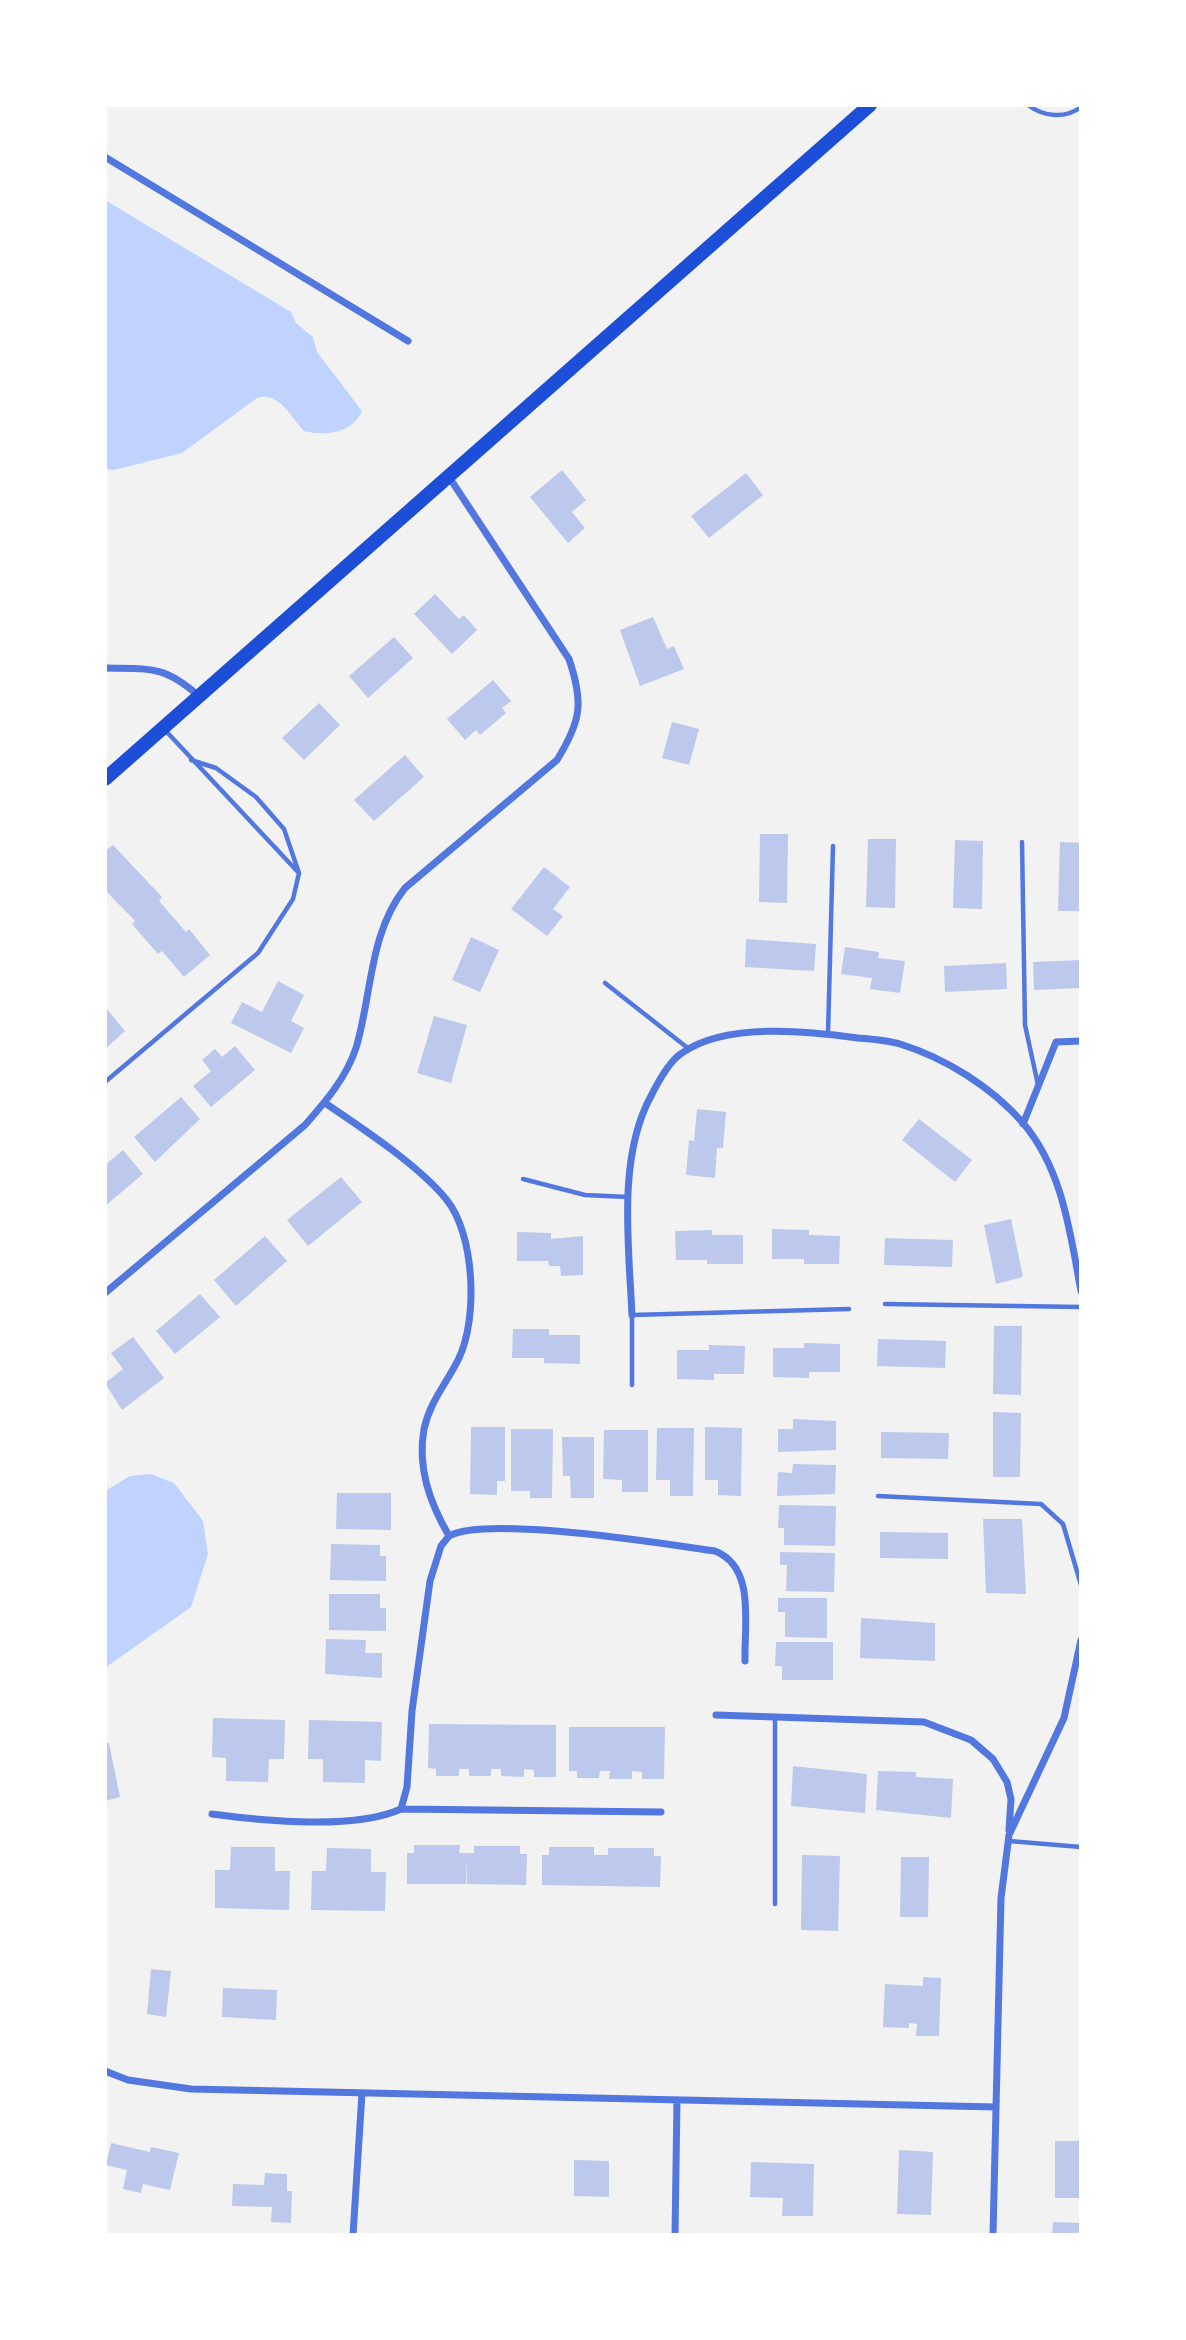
<!DOCTYPE html>
<style>
body{margin:0}
#map{position:relative;width:1186px;height:2340px;overflow:hidden;background:#f2f2f2;font-family:"Asap Condensed",sans-serif}
canvas{display:block}
.frame{position:absolute;inset:0;border:107px solid #fff;pointer-events:none}
</style>
<div id="map">
<canvas width="1186" height="2340"></canvas>
<div class="frame"></div>
</div>
<script>
const g = document.querySelector('canvas').getContext('2d');
g.lineJoin = 'round';
function fill(path, color) { g.fillStyle = color; g.fill(path, 'evenodd'); }
function stroke(path, color, width, dash) { g.strokeStyle = color; g.lineWidth = width; g.lineCap = dash ? 'butt' : 'round'; g.setLineDash(dash || []); g.stroke(path); }
const water = new Path2D(`
 M105,200L291,312L296,323L313,337L317,352L362,411C352,434 325,436 304,431C290,416 279,391 257,398L182,453L114,470L105,469Z
 M151,1474L174,1483L203,1521L208,1554L191,1607L105,1668V1491L130,1476Z`);
const building = new Path2D(`
 M562,470L586,500L572,512L585,528L568,543L530,497Z
 M746,473L763,495L709,538L691,516Z
 M435,594L459,619L464,615L477,630L452,654L414,614Z
 M653,617L667,649L674,646L684,669L640,686L620,630Z
 M394,637L413,658L368,698L349,676Z
 M493,680L511,701L502,708L506,713L480,735L476,730L465,740L447,719Z
 M319,703L340,725L304,760L282,738Z
 M672,722L699,729L689,765L662,758Z
 M405,755L424,777L374,821L354,800Z
 M760,834H788L787,903L759,902Z
 M868,839H896L895,908L866,907Z
 M955,840L983,841L982,909L953,908Z
 M1060,842L1081,843V911H1058Z
 M113,845L162,897L159,901L186,932L189,929L210,955L184,977L162,951L158,954L132,924L135,921L105,890V851Z
 M544,867L570,887L553,909L563,916L547,936L511,909Z
 M471,937L499,950L480,992L452,980Z
 M746,939L816,944L814,971L745,967Z
 M845,947L879,952L878,958L905,961L900,993L870,989L872,978L841,974Z
 M1081,960V988L1034,990L1033,962Z
 M1006,963L1007,989L945,992L944,966Z
 M278,981L304,995L291,1021L304,1028L291,1053L231,1023L242,1002L262,1012Z
 M105,1007L125,1031L105,1049Z
 M434,1016L467,1025L451,1083L417,1073Z
 M235,1046L255,1070L211,1107L193,1086L211,1071L202,1060L215,1049L222,1057Z
 M181,1097L200,1119L155,1162L134,1137Z
 M697,1109L726,1112L723,1148H717L715,1178L686,1175L689,1140L694,1141Z
 M919,1119L972,1160L955,1182L902,1140Z
 M123,1150L143,1174L105,1206V1165Z
 M341,1177L362,1202L308,1246L287,1220Z
 M1011,1219L1023,1277L996,1284L984,1225Z
 M772,1229L809,1230V1235L840,1236L839,1264H804V1259H772Z
 M712,1230V1235H743V1264H707V1260H676L675,1231Z
 M517,1232L551,1233V1239L583,1236V1275L561,1276L560,1266H549L548,1261H517Z
 M265,1236L287,1261L236,1306L214,1280Z
 M885,1238L953,1240L952,1267L884,1265Z
 M200,1294L220,1317L175,1354L156,1331Z
 M994,1326H1022L1021,1395L993,1394Z
 M513,1329H549V1335H580V1364L544,1363V1358H512Z
 M133,1337L164,1378L122,1410L105,1383L123,1369L111,1353Z
 M878,1339L946,1341L945,1368L877,1366Z
 M804,1343L840,1344V1372H809V1378L773,1377V1348H804Z
 M709,1345L745,1346L744,1374H714V1380L677,1379V1350H709Z
 M993,1412L1021,1413L1020,1477H993Z
 M793,1419L836,1421V1450L778,1452V1429H793Z
 M471,1427H505V1481H497V1495L470,1494Z
 M705,1427L742,1428L741,1496L718,1495V1480H705Z
 M657,1428H694L693,1496H670V1480H656Z
 M511,1429H553L552,1498H530V1491H511Z
 M604,1430H648V1492H622V1480L603,1479Z
 M881,1432L949,1433L948,1459L881,1458Z
 M562,1437H594V1498H571L570,1476H563Z
 M793,1464L836,1465L835,1494L777,1496L778,1472L792,1473Z
 M337,1493H391V1530L336,1529Z
 M779,1505L836,1506L835,1546L784,1545V1528H778Z
 M983,1519H1022L1026,1594L986,1593Z
 M880,1532L948,1533V1559L880,1558Z
 M331,1544L380,1545V1556H386V1581L330,1580Z
 M780,1552L835,1553L834,1592L786,1591L787,1565H780Z
 M329,1594H380V1608H386V1631L329,1630Z
 M778,1598H827V1638L785,1637V1612H778Z
 M861,1618L935,1623V1661L860,1658Z
 M326,1639L366,1640L365,1653H382V1678L325,1674Z
 M776,1642H833V1680H782V1666H775Z
 M213,1718L285,1720L284,1759H269L268,1782L226,1781V1758L212,1757Z
 M309,1720L382,1722L381,1761L365,1760V1783L323,1782V1759H308Z
 M429,1724L556,1725V1777H534V1770L524,1769V1777L501,1776V1769H491V1776H469V1769H459V1776H436V1769L428,1768Z
 M569,1727H665L664,1779H642V1772L632,1771V1779H609L610,1771H600L599,1778H577V1771H569Z
 M105,1743H109L120,1797L105,1801Z
 M793,1766L867,1774L865,1813L791,1806Z
 M878,1771L916,1772V1777L953,1779L951,1818L876,1810Z
 M414,1845H460L459,1853H474V1846H520V1854H527L526,1885L467,1884L466,1860V1884H407V1853H414Z
 M231,1847H275V1871H290L289,1910L215,1908V1870H230Z
 M549,1847H594V1855H608V1848H654V1856H661L660,1887L542,1885V1855H549Z
 M327,1848L371,1849V1872H386L385,1911L311,1910L312,1871H326Z
 M802,1855L840,1856L838,1931L801,1930Z
 M901,1857H929L928,1917H900Z
 M151,1969L171,1971L166,2017L147,2014Z
 M923,1977L941,1978L939,2036H916L917,2024L909,2023V2028L883,2027L885,1984L923,1986Z
 M223,1988L277,1990L276,2020L222,2017Z
 M1055,2141H1081V2198H1055Z
 M111,2143L150,2152L151,2147L179,2153L170,2190L143,2184L141,2193L123,2189L127,2170L106,2165Z
 M899,2150L933,2152L931,2215L897,2214Z
 M574,2160L609,2161V2197L574,2196Z
 M751,2162L814,2164L813,2216H782L783,2198L750,2197Z
 M265,2173L287,2174V2191H292L291,2223L271,2222L272,2207L232,2206L233,2184L264,2185Z
 M1053,2222L1081,2223V2235H1052Z`);
const service = new Path2D(`
 M1028,105C1044,117 1065,119 1081,107
 M164,729L297,871
 M1022,842L1025,1025L1038,1085
 M605,983L689,1049
 M828,1034L833,846
 M105,1082L258,953L293,899L299,873L284,829L256,797L216,768L191,760
 M523,1179L585,1195L628,1197
 M885,1304L1081,1307
 M632,1385V1315L849,1309
 M878,1496L1041,1504L1063,1524L1081,1585
 M775,1716V1904
 M1009,1841L1081,1847`);
const minor = new Path2D(`
 M105,157L408,341
 M105,668C151,669 164,665 200,697
 M325,1103C362,1128 418,1165 446,1199C475,1234 478,1318 459,1358C447,1383 430,1401 424,1429C417,1468 430,1503 449,1536L441,1546L430,1581L412,1711L407,1787L401,1809
 M1023,1124L1056,1042L1081,1041
 M105,1293L305,1125C326,1101 346,1078 356,1048C372,995 369,933 405,888L557,760C581,721 584,703 569,659L449,477
 M632,1315C629,1247 617,1158 651,1096C658,1082 669,1061 682,1053C726,1022 808,1031 858,1038C871,1039 887,1040 900,1044C945,1058 992,1087 1023,1123C1063,1170 1070,1233 1081,1291
 M449,1536C487,1515 664,1544 715,1551C756,1567 744,1625 745,1661
 M716,1715L924,1722L971,1740L993,1759L1007,1782L1011,1799L1009,1830
 M212,1814C263,1821 355,1830 401,1809L661,1812
 M105,2071L128,2080L191,2089L995,2107
 M353,2235L362,2093
 M675,2235L677,2100
 M993,2235L1001,1898L1009,1835L1064,1718L1081,1640`);
const secondary = new Path2D(`
 M105,779L870,105`);
fill(water, '#bfd3fe');
fill(building, '#bdc9ec');
stroke(service, '#5277de', 4.5);
stroke(minor, '#5277de', 7);
stroke(secondary, '#1d4ed8', 14);
</script>
